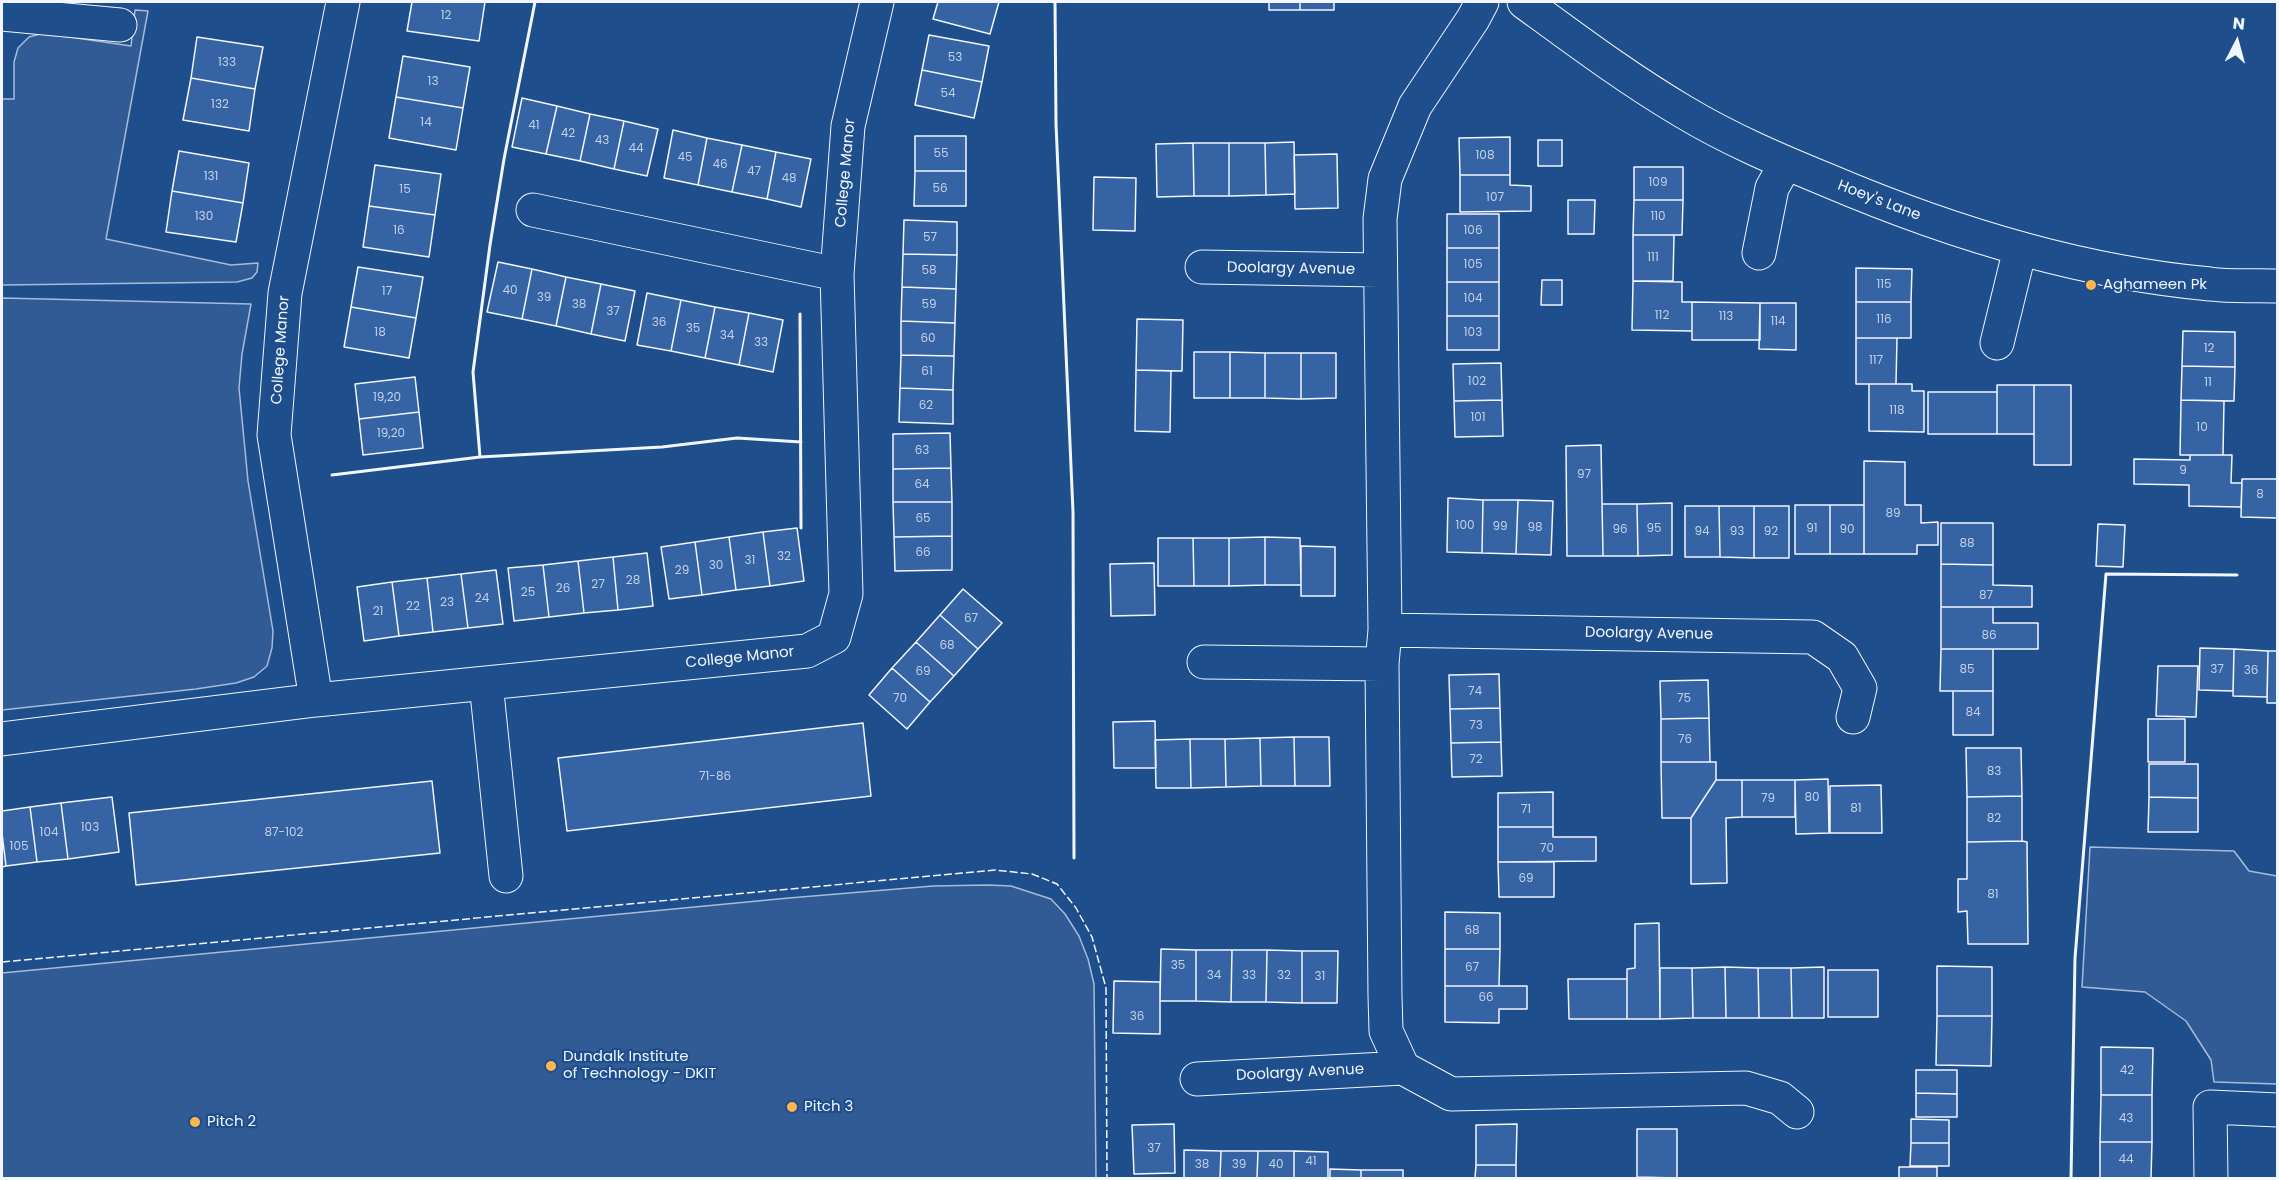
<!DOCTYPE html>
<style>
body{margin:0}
#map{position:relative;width:2279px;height:1180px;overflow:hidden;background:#1f4e8c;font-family:Poppins,sans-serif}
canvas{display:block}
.frame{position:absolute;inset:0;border:3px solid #f2f6ff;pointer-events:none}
.north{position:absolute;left:2207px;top:12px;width:60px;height:60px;-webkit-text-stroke:4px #1f4e8c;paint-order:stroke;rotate:6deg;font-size:16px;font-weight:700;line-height:24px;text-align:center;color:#f2f6ff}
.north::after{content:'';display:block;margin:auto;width:21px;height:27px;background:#f2f6ff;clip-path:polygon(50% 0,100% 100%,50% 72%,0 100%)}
</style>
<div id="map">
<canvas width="2279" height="1180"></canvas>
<div class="frame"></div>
<div class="north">N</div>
</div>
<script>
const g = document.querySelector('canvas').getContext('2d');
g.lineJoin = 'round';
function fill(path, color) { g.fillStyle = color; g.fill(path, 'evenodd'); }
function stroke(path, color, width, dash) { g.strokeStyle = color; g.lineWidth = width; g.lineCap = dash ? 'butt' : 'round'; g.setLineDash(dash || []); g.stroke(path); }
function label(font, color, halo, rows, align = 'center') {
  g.font = font + ' Poppins,sans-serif'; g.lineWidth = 4.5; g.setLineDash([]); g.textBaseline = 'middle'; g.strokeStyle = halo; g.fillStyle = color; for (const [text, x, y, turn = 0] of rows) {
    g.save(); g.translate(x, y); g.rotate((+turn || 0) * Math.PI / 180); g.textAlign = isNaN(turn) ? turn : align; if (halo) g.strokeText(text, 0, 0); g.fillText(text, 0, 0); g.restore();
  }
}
const built = new Path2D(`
 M135,10L148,11L106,239L231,265L258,263L257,272L252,278L237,282L2,285V99H14V62L18,48L29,37L40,34L56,35L131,46Z
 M2,298L251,304L242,354L239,388L248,481L273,631L272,648L267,666L254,677L236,683L196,689L2,710Z
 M2090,847L2234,851L2249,871L2277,876V1084L2214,1082L2211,1060L2186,1021L2145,992L2082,987Z
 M988,885L1011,886L1051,899L1065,914L1079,936L1088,959L1094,984L1096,1178H2V973L789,898L933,886Z`);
const building = new Path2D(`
 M412,2H485L479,41L407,31Z
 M938,2H999L990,34L933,19Z
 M1269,2H1300V10H1269Z
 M1300,2H1334V10H1300Z
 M929,35L989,46L982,82L922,70Z
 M197,37L263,47L255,89L191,78Z
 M403,56L470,67L463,108L396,97Z
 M922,70L982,82L974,118L915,105Z
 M191,78L255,89L249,131L183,120Z
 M396,97L463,108L456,150L389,138Z
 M522,98L557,106L546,154L512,147Z
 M557,106L590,114L580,161L546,154Z
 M590,114L624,121L614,169L580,161Z
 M624,121L658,129L647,176L614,169Z
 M673,130L707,138L698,185L664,178Z
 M915,136H966V171H915Z
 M1510,137V175H1460L1459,138Z
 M707,138L742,145L732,192L698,185Z
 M1538,140H1562V166H1538Z
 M1294,142L1295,194L1266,195L1265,143Z
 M1193,143L1194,196L1157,197L1156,144Z
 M1193,143H1229V196H1194Z
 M1229,143H1265L1266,195L1229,196Z
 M742,145L776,152L767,199L732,192Z
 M179,151L249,163L243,203L172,191Z
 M776,152L811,159L801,207L767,199Z
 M1337,154L1338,208L1295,209L1294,155Z
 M375,165L441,174L435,215L369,206Z
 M1634,167H1683V200H1634Z
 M915,171H966V206H914Z
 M1460,175H1510V185L1531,186V211L1460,212Z
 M1094,177L1136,178L1135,231L1093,230Z
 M172,191L243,203L236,242L166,232Z
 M1568,200H1595L1594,234H1568Z
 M1634,200H1683L1682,235H1633Z
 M369,206L435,215L429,257L363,247Z
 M1447,214H1499V248H1447Z
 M904,220L957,222V255L903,254Z
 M1633,235H1674L1673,281H1633Z
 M1447,248H1499V282H1447Z
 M903,254L957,255L956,289L902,287Z
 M498,262L532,269L522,319L487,312Z
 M358,267L423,277L416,318L351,307Z
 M1856,268L1912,269L1911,302H1856Z
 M532,269L566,277L556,326L522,319Z
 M566,277L601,284L591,334L556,326Z
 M1542,280H1562V305H1541Z
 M1633,281L1682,282V302H1692V331L1632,330Z
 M1447,282H1499V316H1447Z
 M601,284L635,291L625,341L591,334Z
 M902,287L956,289L955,323L901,321Z
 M647,293L681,300L671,351L637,345Z
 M681,300L715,307L705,358L671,351Z
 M1692,302L1760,303V340H1692Z
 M1856,302H1911V338H1856Z
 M1760,303H1796V350L1759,349Z
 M351,307L416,318L409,358L344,347Z
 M715,307L749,313L739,365L705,358Z
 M749,313L783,320L773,372L739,365Z
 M1447,316H1499V350H1447Z
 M1137,319L1183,320L1182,371L1136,370Z
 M901,321L955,323L954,356L901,355Z
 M2183,331L2235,332V367L2182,366Z
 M1856,338H1897L1896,384H1856Z
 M1194,352H1230V398H1194Z
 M1230,352L1265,353V398H1230Z
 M1265,353H1301V399L1265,398Z
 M1301,353H1336V398L1301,399Z
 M901,355L954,356L953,390L900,388Z
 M1501,363L1502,400L1454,401L1453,364Z
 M2182,366L2235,367L2234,401L2181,400Z
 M1136,370L1171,371L1170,432L1135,431Z
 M415,377L419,412L359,419L355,384Z
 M1869,384H1912V391H1924V432L1869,431Z
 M1997,385H2034V434H1997Z
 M2034,385H2071V465H2034Z
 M900,388L953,390V424L899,422Z
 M1928,392H1997V434H1928Z
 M1502,400L1503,436L1455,437L1454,401Z
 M2181,400L2224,401L2223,455H2180Z
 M419,412L423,448L363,455L359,419Z
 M950,433L951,468L893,469V434Z
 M1601,445L1603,556H1567L1566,446Z
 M2190,455H2232L2231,483H2242L2241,507L2189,506V485L2134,484V459L2190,460Z
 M1864,461L1905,462V505H1921V523L1938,522V545H1917V554H1864Z
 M951,468L952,502H893V469Z
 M2242,479H2278V518L2241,517Z
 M1448,498L1483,500L1482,553L1447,552Z
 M1483,500H1518L1516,554L1482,553Z
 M1518,500L1553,501L1551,555L1516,554Z
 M893,502H952V536L894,537Z
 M1672,503V555L1638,556L1637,504Z
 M1602,504H1637L1638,556H1603Z
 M1795,505H1830V554H1795Z
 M1830,505H1864V554H1830Z
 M1685,506H1719L1720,557H1685Z
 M1719,506H1754V558L1720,557Z
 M1754,506H1789V558H1754Z
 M1941,523H1993V565L1941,564Z
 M2098,524L2125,525L2123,567L2096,566Z
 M797,528L804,581L770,586L763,532Z
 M763,532L770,586L736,590L729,537Z
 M952,536V570L895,571L894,537Z
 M729,537L736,590L702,595L695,542Z
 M1265,537L1300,538L1301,585H1265Z
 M1265,537V585L1229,586V538Z
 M1158,538H1193L1194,586H1158Z
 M1193,538H1229V586H1194Z
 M695,542L702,595L669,599L661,547Z
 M1301,546L1335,547V596H1301Z
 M647,553L653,606L618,610L613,557Z
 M613,557L618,610L584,613L578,561Z
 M578,561L584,613L549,617L543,565Z
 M1154,563L1155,615L1111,616L1110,564Z
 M1941,564L1993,565V585L2032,586V607H1941Z
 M543,565L549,617L514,621L508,568Z
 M496,570L503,624L468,628L461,574Z
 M461,574L468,628L433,632L427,578Z
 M427,578L433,632L399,636L392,582Z
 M392,582L399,636L364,641L357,587Z
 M963,589L1002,623L978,649L940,615Z
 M1941,607H1993V623H2038V649H1941Z
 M940,615L978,649L954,676L916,642Z
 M916,642L954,676L930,702L892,668Z
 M2200,648L2234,649L2233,691L2199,690Z
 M1941,649H1993V691H1940Z
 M2234,649L2268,651L2267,697L2233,696Z
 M2268,651H2278V703H2267Z
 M2158,666H2198L2196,717L2156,716Z
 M892,668L930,702L907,729L869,695Z
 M1499,674L1500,708L1450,709L1449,675Z
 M1708,680L1709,718L1661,719L1660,681Z
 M1953,691H1993V735H1953Z
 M1500,708L1501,742L1451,743L1450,709Z
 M1709,718L1710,762H1661V719Z
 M2148,719H2185V762H2148Z
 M1155,721L1156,768H1114L1113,722Z
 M863,723L871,796L567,831L558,758Z
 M1294,737H1329L1330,786H1295Z
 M1294,737L1295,786H1261L1260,738Z
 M1260,738L1261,786L1226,787L1225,739Z
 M1190,739L1191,788H1156L1155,740Z
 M1190,739H1225L1226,787L1191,788Z
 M1501,742L1502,776L1452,777L1451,743Z
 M1966,748H2021L2022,796L1967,797Z
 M1661,762H1716V780L1691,818H1662Z
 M2149,764H2198V798L2149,797Z
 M1828,779L1829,833L1796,834L1795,780Z
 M1716,780H1742V817L1726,818L1727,883L1691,884V818Z
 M1742,780H1795V817H1742Z
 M432,781L440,853L136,885L129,813Z
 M1881,785L1882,833H1830V786Z
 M1553,792V827H1498V793Z
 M2022,796V841L1967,842V797Z
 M112,797L119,852L68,859L61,803Z
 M2149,797L2198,798V832H2148Z
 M61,803L68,859L37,862L30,807Z
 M30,807L37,862L6,866L2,833V811Z
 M1498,827H1553V837H1596V861L1498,862Z
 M2,833L6,866L2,867Z
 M2022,841L2027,842L2028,944H1968L1967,911L1958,912V879H1967V842Z
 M1498,862H1554V897H1499Z
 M1445,912L1500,913V949H1445Z
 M1659,923L1660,1019H1627V969L1635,968V924Z
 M1161,949L1196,950V1001H1160Z
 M1445,949H1500L1499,986H1445Z
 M1196,950H1232L1231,1002L1196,1001Z
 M1232,950H1267L1266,1002H1231Z
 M1267,950L1302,951V1003L1266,1002Z
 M1302,951H1338L1337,1003H1302Z
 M1937,966L1992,967V1016H1937Z
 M1725,967L1726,1018H1693L1692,968Z
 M1725,967L1758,968L1759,1018H1726Z
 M1824,967V1018H1792L1791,968Z
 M1660,968H1692L1693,1018L1660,1019Z
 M1758,968H1791L1792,1018H1759Z
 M1828,970H1878V1017H1828Z
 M1568,979H1627V1019H1569Z
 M1114,981L1160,982V1034L1113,1033Z
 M1445,986H1527V1009H1499V1023L1445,1022Z
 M1937,1016H1992L1991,1066L1936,1065Z
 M2101,1047L2153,1048L2152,1095H2101Z
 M1916,1070H1957V1094L1916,1093Z
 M1916,1093L1957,1094V1117H1916Z
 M2101,1095H2152V1142H2100Z
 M1911,1119L1949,1120V1143H1911Z
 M1174,1124L1175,1173L1134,1174L1132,1125Z
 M1517,1124L1516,1165H1476V1125Z
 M1637,1129H1677V1178L1637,1177Z
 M2100,1142H2152L2151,1178H2100Z
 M1911,1143H1949V1166H1910Z
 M1184,1150L1221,1151L1220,1178H1184Z
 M1221,1151H1258L1257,1178H1220Z
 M1258,1151H1294V1178H1257Z
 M1294,1151L1328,1152V1178H1294Z
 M1476,1165H1516V1178H1475Z
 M1899,1167H1937V1178H1899Z
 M1330,1169L1361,1170V1178H1330Z
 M1361,1170H1403V1178H1361Z`);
const minor = new Path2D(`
 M1524,2C1576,40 1628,79 1684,112C1729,139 1778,160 1827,180C1949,232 2077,272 2210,284C2232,287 2255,285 2278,286
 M2,14L120,25
 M533,210L837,274
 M1759,253L1772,188L1786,163
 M1202,267L1379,270
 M1997,343L2020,249
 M1385,630L1813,637L1842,657L1860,688L1853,717
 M1204,662L1382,664
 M486,683L506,876
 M316,700L807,651L834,637L846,594L837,274L848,126L877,2
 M2,739L316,700L274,435L285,293L343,2
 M1403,1068L1386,1031L1385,996L1382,664L1385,630L1380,219L1385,179L1415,106L1473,19L1482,2
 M1197,1079L1403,1068L1451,1094L1746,1088L1780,1098L1797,1112
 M2211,1178L2210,1107L2278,1110`);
const fence = new Path2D(`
 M2,962L995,870L1032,874L1057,884L1076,908L1092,937L1106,988L1107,1178`);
const wall = new Path2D(`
 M1055,2L1056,124L1073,512L1074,858
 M800,314L801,528
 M480,457L473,372L490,245L504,159L535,2
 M332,475L480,457L662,447L737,438L801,442
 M2071,1178L2075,958L2106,574L2237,575`);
const markers = [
 [2091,285,6,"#ffb74d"],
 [551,1066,6,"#ffb74d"],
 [792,1107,6,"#ffb74d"],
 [195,1122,6,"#ffb74d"]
];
const numberNames = [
 ["12",446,16],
 ["53",955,58],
 ["133",227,63],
 ["13",433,82],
 ["54",948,94],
 ["132",220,105],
 ["14",426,123],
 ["41",534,126],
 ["42",568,134],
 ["43",602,141],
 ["44",636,149],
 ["55",941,154],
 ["108",1485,156],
 ["45",685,158],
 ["46",720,165],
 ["47",754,172],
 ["131",211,177],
 ["48",789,179],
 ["109",1658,183],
 ["56",940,189],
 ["15",405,190],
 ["107",1495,198],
 ["130",204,217],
 ["110",1658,217],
 ["16",399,231],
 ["106",1473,231],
 ["57",930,238],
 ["111",1653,258],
 ["105",1473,265],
 ["58",929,271],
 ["115",1884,285],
 ["40",510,291],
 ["17",387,292],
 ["39",544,298],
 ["104",1473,299],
 ["38",579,305],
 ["59",929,305],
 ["37",613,312],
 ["112",1662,316],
 ["113",1726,317],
 ["116",1884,320],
 ["114",1778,322],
 ["36",659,323],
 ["35",693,329],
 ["18",380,333],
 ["103",1473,333],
 ["34",727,336],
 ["60",928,339],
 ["33",761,343],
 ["12",2209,349],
 ["117",1876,361],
 ["61",927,372],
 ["102",1477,382],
 ["11",2208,383],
 ["19,20",387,398],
 ["62",926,406],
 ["118",1897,411],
 ["101",1478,418],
 ["10",2202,428],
 ["19,20",391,434],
 ["63",922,451],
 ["9",2183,471],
 ["97",1584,475],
 ["64",922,485],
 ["8",2260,495],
 ["89",1893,514],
 ["65",923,519],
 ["100",1465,526],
 ["99",1500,527],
 ["98",1535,528],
 ["95",1654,529],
 ["91",1812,529],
 ["96",1620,530],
 ["90",1847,530],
 ["94",1702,532],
 ["93",1737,532],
 ["92",1771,532],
 ["88",1967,544],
 ["66",923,553],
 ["32",784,557],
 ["31",750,561],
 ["30",716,566],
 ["29",682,571],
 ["28",633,581],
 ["27",598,585],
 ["26",563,589],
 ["25",528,593],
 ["87",1986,596],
 ["24",482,599],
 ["23",447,603],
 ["22",413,607],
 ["21",378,612],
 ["67",971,619],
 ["86",1989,636],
 ["68",947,646],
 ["85",1967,670],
 ["37",2217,670],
 ["36",2251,671],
 ["69",923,672],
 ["74",1475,692],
 ["70",900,699],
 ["75",1684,699],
 ["84",1973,713],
 ["73",1476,726],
 ["76",1685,740],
 ["72",1476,760],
 ["83",1994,772],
 ["71-86",715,777],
 ["80",1812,798],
 ["79",1768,799],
 ["81",1856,809],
 ["71",1526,810],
 ["82",1994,819],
 ["103",90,828],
 ["104",49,833],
 ["87-102",284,833],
 ["105",19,847],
 ["70",1547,849],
 ["69",1526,879],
 ["81",1993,895],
 ["68",1472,931],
 ["35",1178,966],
 ["67",1472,968],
 ["34",1214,976],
 ["33",1249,976],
 ["32",1284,976],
 ["31",1320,977],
 ["66",1486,998],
 ["36",1137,1017],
 ["42",2127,1071],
 ["43",2126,1119],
 ["37",1154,1149],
 ["44",2126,1160],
 ["41",1311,1162],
 ["38",1202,1165],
 ["39",1239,1165],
 ["40",1276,1165]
];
const streetNames = [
 ["College Manor",846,173,-85],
 ["Hoey's Lane",1879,201,21],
 ["Doolargy Avenue",1291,269,1],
 ["College Manor",281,350,-86],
 ["Doolargy Avenue",1649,634,1],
 ["College Manor",740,658,-6],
 ["Doolargy Avenue",1300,1073,-3]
];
const poiNames = [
 ["Aghameen Pk",2103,285],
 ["Dundalk Institute",563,1057],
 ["of Technology - DKIT",563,1074],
 ["Pitch 3",804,1107],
 ["Pitch 2",207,1122]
];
fill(built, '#305b95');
stroke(built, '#a8bbd7', 1.5);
fill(building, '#3563a3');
stroke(building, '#f2f6ff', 1.5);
stroke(minor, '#f2f6ff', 35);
stroke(minor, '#1f4e8c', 33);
stroke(fence, '#f2f6ff', 1.5, [8, 3]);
stroke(wall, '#f2f6ff', 3);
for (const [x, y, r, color] of markers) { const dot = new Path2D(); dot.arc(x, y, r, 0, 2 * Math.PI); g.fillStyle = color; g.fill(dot); stroke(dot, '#1f4e8c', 2); }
label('12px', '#c3d1e8', null, numberNames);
label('15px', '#f2f6ff', '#1f4e8c', streetNames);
label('15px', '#f2f6ff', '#1f4e8c', poiNames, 'left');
</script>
